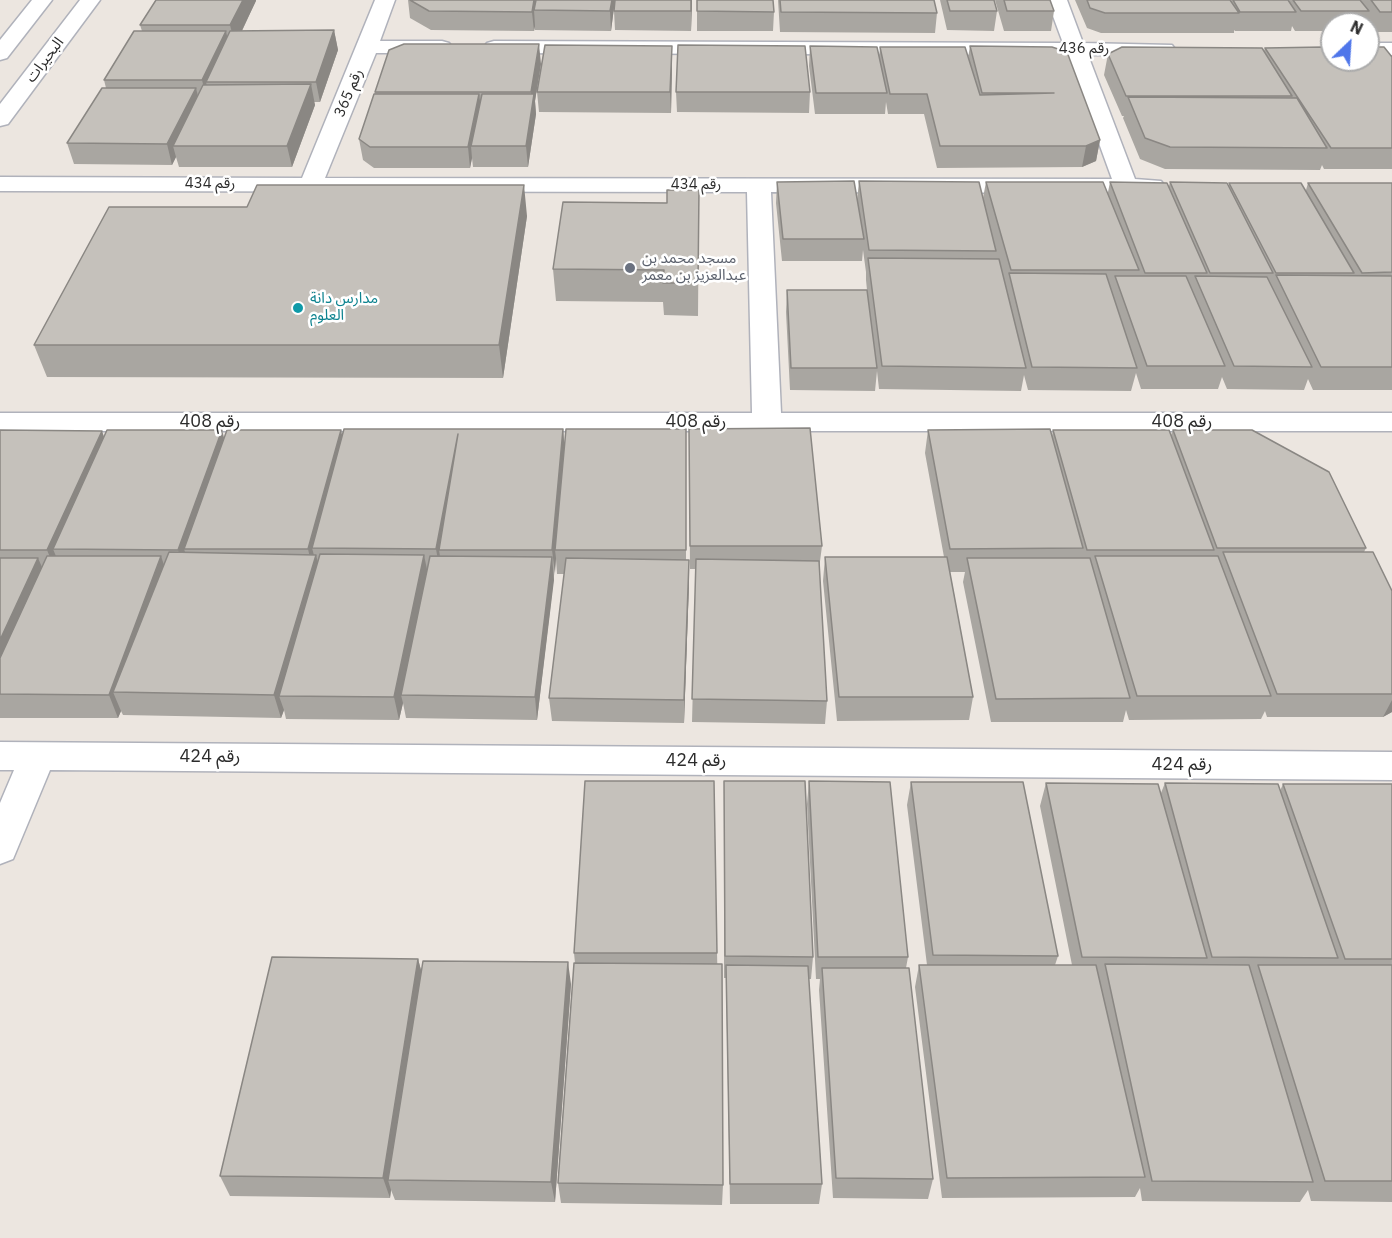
<!DOCTYPE html>
<meta charset="utf-8">
<style>
body{margin:0}
#map{position:relative;width:1392px;height:1238px;overflow:hidden;background:#ece6e0;font-family:"IBM Plex Sans",sans-serif}
canvas{display:block}
.north{position:absolute;left:1320px;top:12px;width:60px;height:60px;box-sizing:border-box;background:#fff;border:2px solid #ababab;border-radius:50%;rotate:25deg;font-size:16px;font-weight:700;line-height:24px;text-align:center;color:#2c2c2c}
.north::after{content:'';display:block;margin:auto;width:21px;height:27px;background:#4f76ea;clip-path:polygon(50% 0,100% 100%,50% 72%,0 100%)}
</style>
<div id="map">
<canvas width="1392" height="1238"></canvas>
<div class="north">N</div>
</div>
<script>
const g = document.querySelector('canvas').getContext('2d');
g.lineJoin = 'round';
function stroke(path, color, width, dash) { g.strokeStyle = color; g.lineWidth = width; g.lineCap = dash ? 'butt' : 'round'; g.setLineDash(dash || []); g.stroke(path); }
function fill(path, color) { g.fillStyle = color; g.fill(path, 'evenodd'); }
function label(font, color, halo, rows, align = 'center') {
  g.font = font + ' "IBM Plex Sans","Noto Sans Arabic",sans-serif'; g.lineWidth = 5; g.setLineDash([]); g.textBaseline = 'middle'; g.strokeStyle = halo; g.fillStyle = color; for (const [text, x, y, turn = 0] of rows) {
    g.save(); g.translate(x, y); g.rotate((+turn || 0) * Math.PI / 180); g.textAlign = isNaN(turn) ? turn : align; if (halo) g.strokeText(text, 0, 0); g.fillText(text, 0, 0); g.restore();
  }
}
const minor = new Path2D(`
 M32,0H52L7,58L0,60V40Z
 M80,0H100L8,124L0,126V104Z
 M375,0H395L380,41H442L449,43L452,47L449,51L442,53H376L325,178L1112,179L1067,55L494,53L487,51L484,47L487,43L494,41L1063,43L1047,0H1067L1083,43L1172,45L1175,49L1172,53L1165,55H1088L1135,179L1161,181L1165,186L1161,191L1153,193L771,192L781,413H1392V431H0V413H752L747,192L0,191V177L302,178Z
 M1368,43H1392V55H1368Z
 M0,742L1392,752V780L50,770L13,859L0,864V803L14,770H0Z`);
const wall = new Path2D(`
 M156,0H256L242,31L334,30L338,50L320,102H314L315,105L292,167H179L176,157L172,165L74,164L67,143L106,88L104,80L142,31L140,25Z
 M408,0H615L611,31L535,30V26L534,31L431,30L410,18Z
 M692,0L691,31L615,30L614,11Z
 M697,0L774,12L773,31H697Z
 M778,0H934L937,13L935,33L780,32Z
 M940,0H994L997,11L994,31L947,30Z
 M995,0H1050L1054,11L1051,31H1004Z
 M1075,0H1392V32H1374L1366,21L1365,24H1332V31H1295L1292,26L1291,31H1235L1234,30V33H1101L1087,28Z
 M810,46L879,57L880,47L968,58L970,46L1100,140L1096,161L1082,167L937,168L924,114H888L886,102L885,114H815L809,66Z
 M1265,48L1325,49V48L1392,57V169H1324L1322,165L1320,170L1165,169L1140,159L1123,118L1124,116H1122L1104,75L1108,54L1264,51Z
 M541,64L535,101L536,114L528,167H473L472,158L470,168H374L363,160L359,139L375,92Z
 M672,66L671,113L539,112L537,92Z
 M676,92H810L809,113L677,112Z
 M859,181L983,198L986,182L1108,192L1110,182L1169,186L1170,182L1229,185V183L1306,190L1308,183H1392V390H1313L1308,379L1304,390L1227,389L1222,377L1218,389H1141L1136,373L1131,391L1028,390L1024,375L1021,391L879,389L877,371L875,391L790,390L786,312L787,290H867L866,280V272L863,250L862,261H782L776,203L777,182L857,201Z
 M699,190L698,316L664,315L663,302L556,301L553,269L667,203Z
 M527,216L503,378L47,377L34,345Z
 M563,429L565,449L686,429V560L689,583L684,723L552,721L549,698L565,574H557L556,559L537,720L406,718L403,703L399,720L286,719L284,710L281,718L123,715L121,711L118,718H0V430L104,437L224,438Z
 M689,429L822,546L819,569L827,701L825,724L692,722L696,569H690Z
 M928,430L1052,436L1053,430L1171,435L1173,430L1366,548L1364,552L1392,591V712L1383,717H1267L1265,711L1261,719L1129,720L1126,710L1123,722H991L963,582L965,572H950L973,697L969,720L837,721L823,581L825,557H944L925,453Z
 M724,781L813,957L811,979H809L822,1184L819,1204H730L726,978H724Z
 M809,781L908,957L906,968L933,1179L928,1199L833,1198L819,990L820,979H816L807,804Z
 M911,782L1058,956L1055,965H1072L1040,806L1046,783L1161,793L1165,783L1280,791L1283,784H1392V1202L1311,1201L1308,1190L1300,1202L1142,1201L1140,1188L1135,1197L942,1198L915,987L919,965H927L907,805Z
 M574,953H717L723,1185L722,1205L561,1203L558,1183L575,963Z
 M418,959L421,970L571,984L555,1202L395,1200L391,1190L390,1198L230,1196L220,1176Z`);
const shadedWall = new Path2D(`
 M243,0H256V1L235,45L230,25Z
 M534,0H540L534,10L535,26L534,31L532,12Z
 M612,0H615L611,31L610,11Z
 M691,0H692L691,31Z
 M334,30L338,50L320,102L316,82Z
 M226,31L230,51L206,82L209,96L207,100L202,80Z
 M539,44L541,64L535,101L536,114L528,167L526,146L532,106L531,92Z
 M672,46V66L671,113L670,92Z
 M311,84L315,105L292,167L287,146Z
 M196,88L201,109L173,146L176,157L172,165L167,144Z
 M479,94L482,115L471,146L472,158L470,168L468,147Z
 M1100,140L1096,161L1082,167L1086,146Z
 M524,185L527,216L503,378L499,345Z
 M563,429L565,453L555,550L556,558L555,573L552,550Z
 M222,430L228,453L184,549L189,564L186,573L178,550Z
 M341,430L346,453L312,548L315,559L316,555L322,578L279,696L284,710L281,718L274,695L312,567L308,549Z
 M102,431L110,454L53,549L60,566L57,574L47,550Z
 M458,434L439,550L441,563L440,572L436,549Z
 M424,555L429,579L401,695L403,703L399,720L394,697Z
 M161,556L169,580L113,692L121,711L118,718L109,695Z
 M552,557L554,580L537,720L535,697Z
 M38,558L48,581L0,689V640Z
 M689,560V583L684,723V700Z
 M1392,700V712L1383,717Z
 M418,959L424,981L388,1180L391,1190L390,1198L383,1178Z
 M568,962L571,984L555,1202L551,1182Z`);
const building = new Path2D(`
 M156,0H243L230,25H140Z
 M410,0H534L532,12L429,11Z
 M536,0H612L610,11L534,10Z
 M615,0H691V11H614Z
 M697,0H773L774,12L697,11Z
 M780,0H934L937,13L781,12Z
 M947,0H994L997,11H950Z
 M1004,0H1050L1054,11H1007Z
 M1087,0H1230L1239,13H1105L1090,8Z
 M1233,0H1288L1296,12H1240Z
 M1293,0H1360L1369,11H1301Z
 M1371,0H1392V12H1380Z
 M334,30L316,82H206L230,31Z
 M134,31H226L202,80H104Z
 M404,44H539L531,92H375L389,50Z
 M545,45L672,46L670,92H537Z
 M678,45L805,46L810,92H676Z
 M810,46L877,47L887,93H816Z
 M970,46L1052,47L1067,52L1100,140L1086,146H940L927,94H890L880,47H965L980,95L1054,93H982Z
 M1122,47L1262,48L1292,96H1126L1108,54Z
 M1324,47L1331,57L1325,48L1332,47V60H1368V47H1384L1392,57V148H1331L1265,48Z
 M311,84L287,146H173L203,85Z
 M102,88H196L167,144L67,143Z
 M374,94H479L468,147H370L359,139Z
 M482,94H534L526,146H471Z
 M1128,97L1297,98L1327,148L1170,147L1145,138Z
 M854,181L864,239H783L777,182Z
 M859,181L979,182L996,251L869,250Z
 M986,182H1103L1139,270H1011Z
 M1110,182L1167,183L1207,273H1145Z
 M1170,182L1227,183L1273,273H1210Z
 M1229,183H1301L1354,273H1276Z
 M1308,183H1392V272L1362,273Z
 M257,185H524L499,345H34L109,207H247Z
 M667,190H699L698,283H663L664,270L553,269L563,202L667,203Z
 M868,258L999,259L1026,368L882,366Z
 M1009,273L1106,274L1137,368L1032,367Z
 M1276,275L1392,276V367H1321Z
 M1115,276H1186L1225,366H1147Z
 M1195,276L1267,277L1312,367L1234,366Z
 M787,290H867L877,368H791Z
 M810,428L822,546H690L689,429Z
 M344,429H563L552,550H439L458,434L436,549L312,548Z
 M566,429H686V550H555Z
 M1050,429L1083,548L950,549L928,430Z
 M0,430L102,431L47,550H0Z
 M107,430H222L178,550L53,549Z
 M227,430H341L308,549H184Z
 M1053,430H1169L1214,550H1087Z
 M1173,430H1252L1329,472L1366,548H1217Z
 M169,552L316,555L274,695L113,692Z
 M1223,552H1373L1392,591V694H1277Z
 M320,554L424,555L394,697L279,696Z
 M47,556H161L109,695L0,694V658Z
 M430,556L552,557L535,697L401,695Z
 M1095,556H1218L1271,696H1137Z
 M825,557H947L973,697H839Z
 M0,558H38L0,640Z
 M566,558L689,560L684,700L549,698Z
 M967,558H1090L1130,698L996,699Z
 M696,559L819,561L827,701L692,699Z
 M585,781H714L717,953H574Z
 M724,781H805L813,957L725,956Z
 M809,781L890,782L908,957H818Z
 M911,782H1023L1058,956L933,955Z
 M1046,783L1158,784L1207,958L1082,957Z
 M1165,783L1278,784L1338,958L1212,957Z
 M1283,784H1392V959H1345Z
 M272,957L418,959L383,1178L220,1176Z
 M423,961L568,962L551,1182L388,1180Z
 M574,963L722,964L723,1185L558,1183Z
 M1105,964L1249,965L1313,1182L1152,1181Z
 M726,965L808,966L822,1184H730Z
 M919,965H1096L1145,1177L947,1178Z
 M1258,965H1392V1181H1325Z
 M822,968H909L933,1179L836,1178Z`);
const markers = [
 [630,268,6,"#6b7280"],
 [298,308,6,"#0f9aa8"]
];
const farStreetnames = [
 ["رقم 436",1084,49],
 ["البحيرات",45,60,-53],
 ["رقم 365",349,93,-67],
 ["رقم 434",210,184],
 ["رقم 434",696,185]
];
const farWorshipnames = [
 ["مسجد محمد بن",642,259],
 ["عبدالعزيز بن معمر",642,276]
];
const farCulturenames = [
 ["مدارس دانة",310,299],
 ["العلوم",310,316]
];
const streetNames = [
 ["رقم 408",210,422],
 ["رقم 408",696,422],
 ["رقم 408",1182,422],
 ["رقم 424",210,757],
 ["رقم 424",696,761],
 ["رقم 424",1182,765]
];
stroke(minor, '#b0b2bb', 3);
fill(minor, '#fff');
fill(wall, '#a9a6a1');
fill(shadedWall, '#8a8783');
fill(building, '#c5c1bb');
stroke(building, '#8a8783', 1.5);
for (const [x, y, r, color] of markers) { const dot = new Path2D(); dot.arc(x, y, r, 0, 2 * Math.PI); g.fillStyle = color; g.fill(dot); stroke(dot, '#fff', 2); }
label('15px', '#2c2c2c', '#fff', farStreetnames);
label('15px', '#5b616d', '#fff', farWorshipnames, 'left');
label('15px', '#0d838f', '#fff', farCulturenames, 'left');
label('18px', '#2c2c2c', '#fff', streetNames);
</script>
